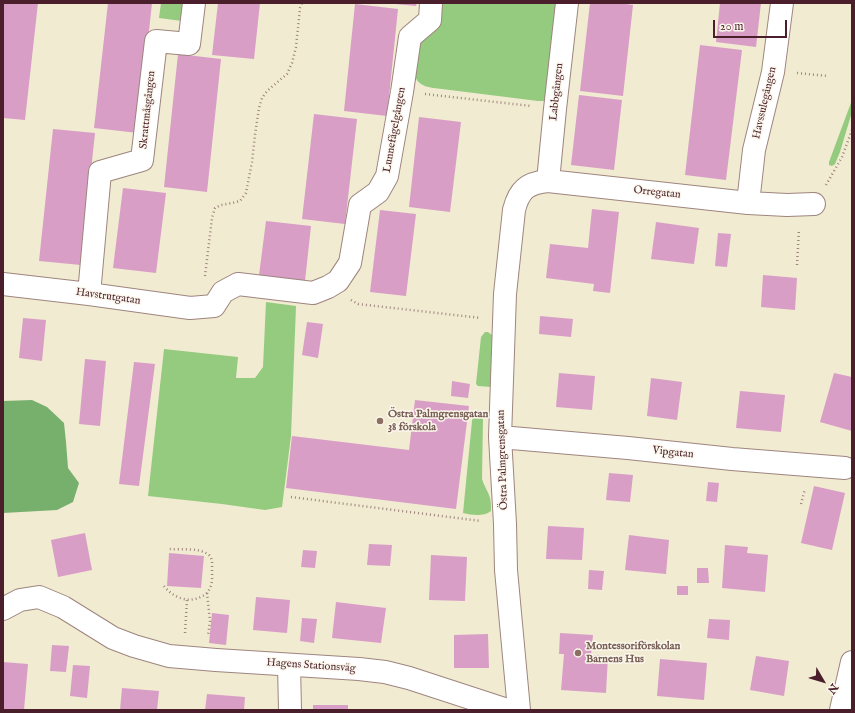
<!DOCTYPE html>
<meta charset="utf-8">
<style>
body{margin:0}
#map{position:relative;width:855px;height:713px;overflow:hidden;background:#f1ebd2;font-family:"IM FELL English",serif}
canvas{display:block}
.frame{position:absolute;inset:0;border:4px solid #4a1f2b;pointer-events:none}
.north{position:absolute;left:803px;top:661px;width:40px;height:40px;-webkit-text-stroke:3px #fbf7ec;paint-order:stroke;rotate:128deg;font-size:11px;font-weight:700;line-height:16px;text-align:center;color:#4a1f2b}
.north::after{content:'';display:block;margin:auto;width:14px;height:18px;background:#4a1f2b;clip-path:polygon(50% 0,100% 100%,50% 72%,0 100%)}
.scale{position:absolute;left:713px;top:20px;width:74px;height:18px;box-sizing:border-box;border:2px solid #4a1f2b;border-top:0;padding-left:5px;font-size:12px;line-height:14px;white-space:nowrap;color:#4a1f2b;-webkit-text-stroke:3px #fbf7ec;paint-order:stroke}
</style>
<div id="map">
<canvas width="855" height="713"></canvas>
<div class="frame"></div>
<div class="north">N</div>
<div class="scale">20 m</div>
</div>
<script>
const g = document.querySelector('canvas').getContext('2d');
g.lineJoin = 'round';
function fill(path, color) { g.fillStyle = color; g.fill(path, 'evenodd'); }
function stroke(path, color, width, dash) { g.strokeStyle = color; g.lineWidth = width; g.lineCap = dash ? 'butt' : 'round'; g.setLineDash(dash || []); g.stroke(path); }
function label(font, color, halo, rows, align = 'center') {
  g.font = font + ' "IM FELL English",serif'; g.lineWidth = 3; g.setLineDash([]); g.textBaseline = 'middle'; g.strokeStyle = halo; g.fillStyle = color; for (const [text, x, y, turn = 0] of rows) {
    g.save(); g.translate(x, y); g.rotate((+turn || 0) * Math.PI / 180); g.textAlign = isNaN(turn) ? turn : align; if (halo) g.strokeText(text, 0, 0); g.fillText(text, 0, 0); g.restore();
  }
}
const green = new Path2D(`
 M161,3H184L182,21L159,18Z
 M438,3H558L545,101H538L442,89C432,88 417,87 415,75L419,43Z
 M852,100V112L840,152L835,164L832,166L829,165V162Z
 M266,302L296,306L291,436L282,507L265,510L222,504L148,496L164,349L238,357L236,378H255L263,367Z
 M485,332H488L492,335L491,387L478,386L476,384L481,337Z
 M478,410C482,412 483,415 483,419L482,479C484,486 488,491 490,498C491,502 491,507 491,511C483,517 472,515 463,513L472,421L474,411Z`);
const forest = new Path2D(`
 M32,400L47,407L64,423L66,442L68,468L79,483L73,502L57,510L3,513V401Z`);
const building = new Path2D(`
 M3,3H38L25,120L3,118Z
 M108,3H152L138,133L94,128Z
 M218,3H260L254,59L212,55Z
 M395,3H417L416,6L395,4Z
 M590,3H619L633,5L623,96L580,91Z
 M720,3H761L756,47L716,42Z
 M355,4L398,9L387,116L344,111Z
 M700,45L742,50L726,180L685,175Z
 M178,54L221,59L207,192L164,187Z
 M579,95L622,100L614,170L571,165Z
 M314,114L357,119L345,224L302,219Z
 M419,117L461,122L450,212L409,207Z
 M53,129L95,133L81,265L39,261Z
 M123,188L166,193L156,273L113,268Z
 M592,209L619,212L610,293L593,291L594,284L546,278L550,244L588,248Z
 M380,210L416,214L406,296L370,292Z
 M266,221L311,226L305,281L259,275Z
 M656,222L699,228L694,264L651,259Z
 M718,233L731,234L727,267L715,266Z
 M763,275L797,278L795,310L761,307Z
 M540,316L573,319L571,337L539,334Z
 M23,318L46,320L42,361L19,358Z
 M307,322L323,324L318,358L302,355Z
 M85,359L106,361L100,426L79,424Z
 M134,362L155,364L139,486L119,484Z
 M559,373L595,376L592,410L556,407Z
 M834,373L852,377V431L820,422Z
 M651,378L682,382L677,420L647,416Z
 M452,381L470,384L468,398L451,396Z
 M740,391L785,395L781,432L736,428Z
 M415,400L469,406L456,509L286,488L292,436L409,450Z
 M609,473L633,475L630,502L606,500Z
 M708,482L719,483L717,502L706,501Z
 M814,486L845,493L832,550L801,543Z
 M548,526L584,528L582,560L546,559Z
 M85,533L92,570L58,577L51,540Z
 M629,535L669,540L666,574L625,570Z
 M369,544L392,545L390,566L367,565Z
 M725,545L748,547L747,553L768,555L765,592L722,588Z
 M303,550L317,551L315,568L301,567Z
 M169,553L204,556L201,588L167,586Z
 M431,555L467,557L465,601L429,600Z
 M697,568H708L709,583H697Z
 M589,570L604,571L602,590L588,589Z
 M677,586H688V595H677Z
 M256,597L290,600L287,633L253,630Z
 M336,602L386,608L381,643L332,638Z
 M212,613L229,615L226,645L209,643Z
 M302,618L317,619L314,643L300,641Z
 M709,619L730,620L729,640L707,638Z
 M560,633L593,635L591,655L608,656L606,693L561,690L564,654H559Z
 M488,634L489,668H454V635Z
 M52,645L69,646L66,672L50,671Z
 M756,656L789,661L784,696L750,690Z
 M660,659L707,663L704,700L657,696Z
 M3,662L28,664L24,710H3Z
 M73,665L90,666L87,698L70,696Z
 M122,688L159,691L157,710H120Z
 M207,694L245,697L244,710H205Z
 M313,705H348V710H313Z`);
const path = new Path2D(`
 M797,73L828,76
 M425,94L531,106
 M826,185L842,157L852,130
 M797,265L799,229
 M205,276L212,218L215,208L221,205L232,203L240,201L246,193L252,162L255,135L259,108L262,98L267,91L287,74L292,63L296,47L300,8L302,3
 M351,300L358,304L481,318
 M291,497L481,521
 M801,504L805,489
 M164,586C173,598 190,604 202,596C205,595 208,593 209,590C213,584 212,576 212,569C212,564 213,559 209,555C199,547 181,550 169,549
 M207,593L210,621L208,636
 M185,633L187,600`);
const minor = new Path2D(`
 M548,181L555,109L567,3
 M748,203L754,150L773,72L782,3
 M3,284L89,294L190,308L214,306L223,292L238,284L313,293L328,287L338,281L350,263L360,205L378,192L387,176L402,92L410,37L430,20L431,3
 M89,294L100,172L142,160L156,41L189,44L194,3
 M500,437L628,448L732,459L845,468
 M3,609L20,600L39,597L63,607L113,638L134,646L169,656L216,660L359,669L385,672L409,678L507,710
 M289,665L290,710
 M519,710L506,570L505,524L500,437L505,294L514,210C519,190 527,183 548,181L748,203L787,205L814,204
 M841,710L852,662`);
const markers = [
 [380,421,4,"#8d6e63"],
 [578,653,4,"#8d6e63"]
];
const streetNames = [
 ["Labbgången",557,92,-84],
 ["Havssulegången",765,103,-77],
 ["Skrattmåsgången",148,110,-84],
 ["Lunnefågelgången",395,130,-80],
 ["Orregatan",657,193,6],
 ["Havstrutgatan",108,297,8],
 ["Vipgatan",673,453,6],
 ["Östra Palmgrensgatan",503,460,-92],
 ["Hagens Stationsväg",311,666,4]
];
const educationNames = [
 ["Östra Palmgrensgatan",388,415],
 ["38 förskola",388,428],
 ["Montessoriförskolan",586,647],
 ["Barnens Hus",586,660]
];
fill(green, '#94cb7e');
fill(forest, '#77af6d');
fill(building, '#d99ec6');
stroke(minor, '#9e857e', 24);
stroke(path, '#9e857e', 2.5, [1, 3]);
stroke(minor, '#fff', 22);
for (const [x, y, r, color] of markers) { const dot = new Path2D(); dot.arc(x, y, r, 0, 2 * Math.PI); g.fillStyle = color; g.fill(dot); stroke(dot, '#fbf7ec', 1.5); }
label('11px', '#4a1f2b', '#fbf7ec', streetNames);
label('bold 11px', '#785e54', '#fbf7ec', educationNames, 'left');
</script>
